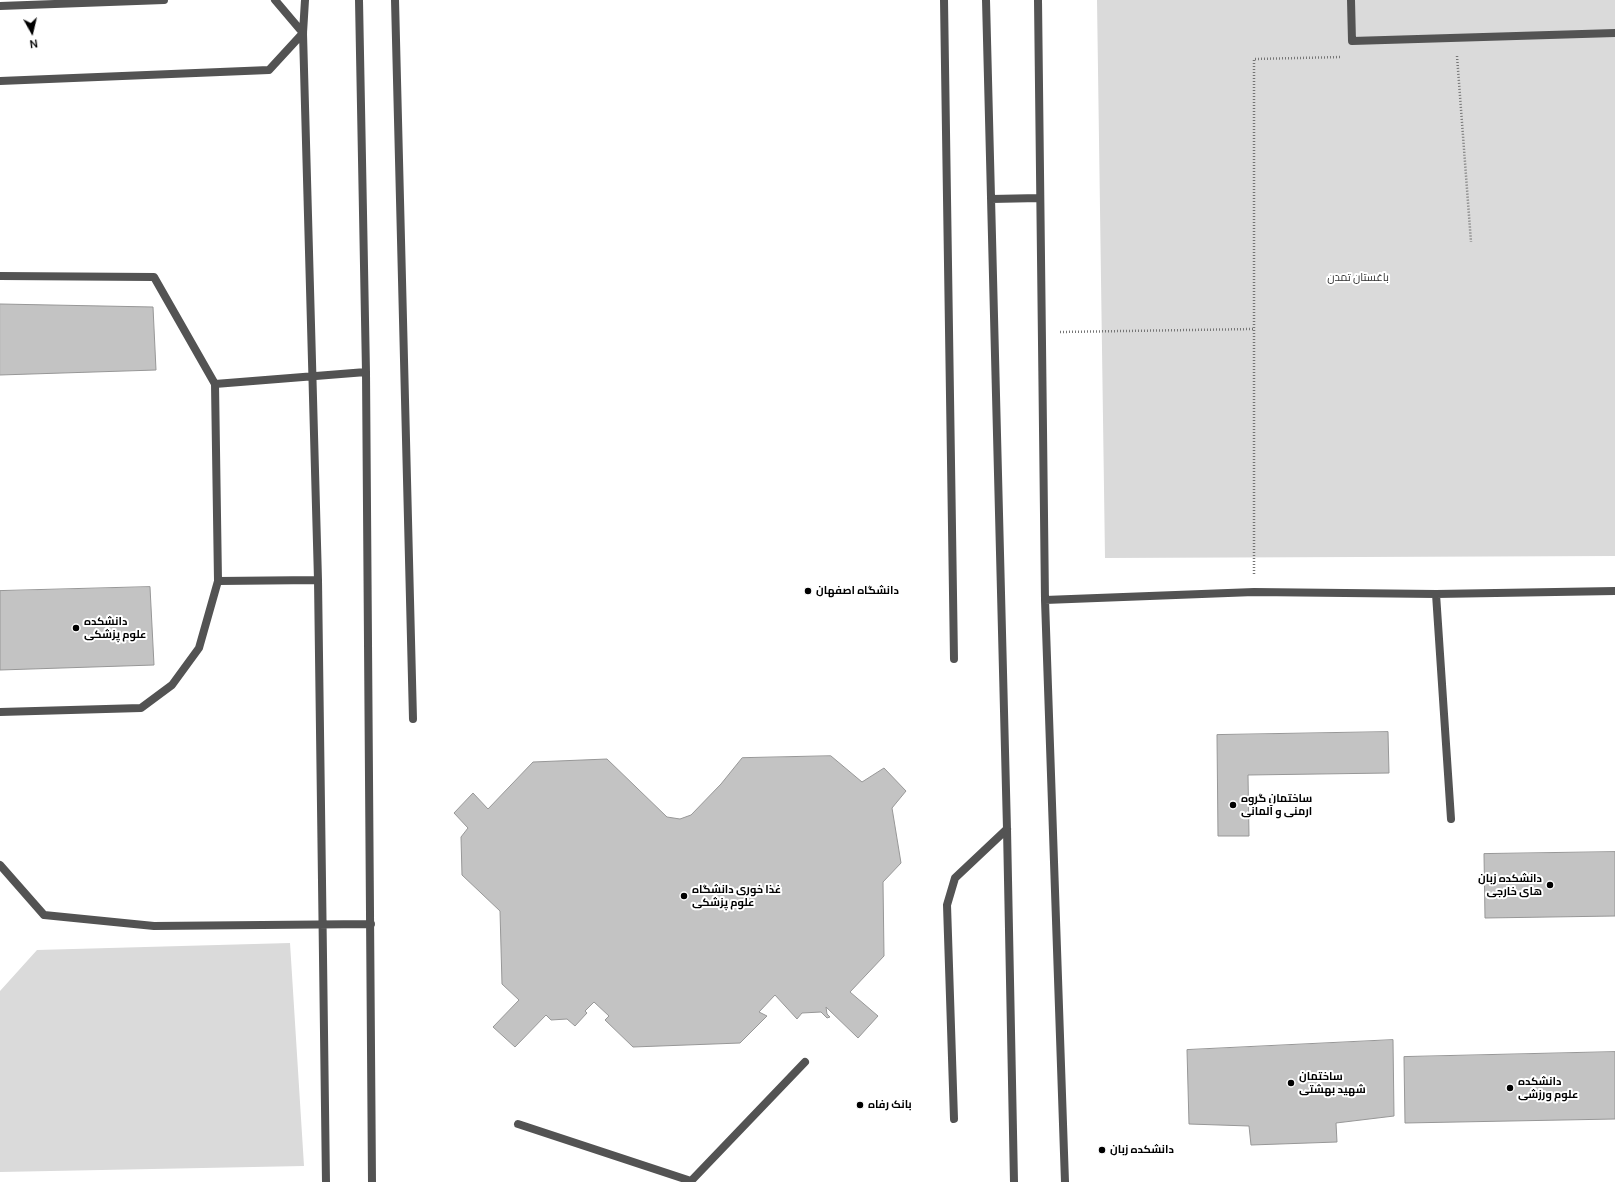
<!DOCTYPE html>
<meta charset="utf-8">
<style>
body{margin:0}
#map{position:relative;width:1615px;height:1182px;overflow:hidden;background:#fff;font-family:Manrope,sans-serif}
canvas{display:block}
.north{position:absolute;left:12px;top:12px;width:40px;height:40px;-webkit-text-stroke:3px #fff;paint-order:stroke;rotate:172deg;font-size:11px;font-weight:700;line-height:16px;text-align:center;color:#000}
.north::after{content:'';display:block;margin:auto;width:14px;height:18px;background:#000;clip-path:polygon(50% 0,100% 100%,50% 72%,0 100%)}
</style>
<div id="map">
<canvas width="1615" height="1182"></canvas>
<div class="north">N</div>
</div>
<script>
const g = document.querySelector('canvas').getContext('2d');
g.lineJoin = 'round';
function fill(path, color) { g.fillStyle = color; g.fill(path, 'evenodd'); }
function stroke(path, color, width, dash) { g.strokeStyle = color; g.lineWidth = width; g.lineCap = dash ? 'butt' : 'round'; g.setLineDash(dash || []); g.stroke(path); }
function label(font, color, halo, rows, align = 'center') {
  g.font = font + ' Manrope,Cairo,sans-serif'; g.lineWidth = 4; g.setLineDash([]); g.textBaseline = 'middle'; g.strokeStyle = halo; g.fillStyle = color; for (const [text, x, y, turn = 0] of rows) {
    g.save(); g.translate(x, y); g.rotate((+turn || 0) * Math.PI / 180); g.textAlign = isNaN(turn) ? turn : align; if (halo) g.strokeText(text, 0, 0); g.fillText(text, 0, 0); g.restore();
  }
}
const green = new Path2D(`
 M1097,0H1615V556L1105,558Z
 M290,943L304,1166L0,1172V991L37,950Z`);
const building = new Path2D(`
 M0,304L153,307L156,370L0,375Z
 M150,587L154,665L0,670V591Z
 M1388,732L1389,773L1248,775L1249,836H1218L1217,735Z
 M831,756L862,782L884,768L906,791L892,808L901,863L883,882L884,956L850,992L878,1016L858,1038L826,1007L827,1014L830,1017L827,1018L821,1012L802,1013L797,1019L775,995L759,1012L767,1016L740,1043L633,1047L605,1020L609,1016L594,1002L585,1011L587,1013L575,1026L567,1019L551,1020L546,1015L515,1047L493,1027L519,1000L502,984L500,911L462,875L461,837L468,828L454,813L473,793L488,809L533,762L607,759L667,817L680,819L691,815L721,784L742,758Z
 M1615,852V916L1485,918L1484,854Z
 M1393,1040L1394,1116L1336,1123L1337,1142L1251,1145L1249,1126L1189,1124L1187,1050Z
 M1615,1052V1119L1405,1123L1404,1057Z`);
const path = new Path2D(`
 M1457,56L1471,242
 M1060,332L1254,329
 M1254,574V59L1342,57`);
const lane = new Path2D(`
 M305,0L303,33L318,580L326,1182
 M359,0L366,372L372,1182
 M986,0L1007,829L1014,1182
 M1038,0L1045,600L1065,1182
 M1351,0L1352,41L1615,33
 M0,6L164,0
 M0,81L269,70L303,33L275,0
 M991,199L1040,198
 M0,276L154,277L215,384L218,581
 M215,384L366,372
 M1436,594L1451,819
 M1045,600L1254,592L1436,594L1615,591
 M0,712L141,708L172,685L199,648L218,581L318,580
 M0,865L44,915L154,926L371,924
 M954,1119L947,905L955,878L1007,829
 M518,1124L691,1181L805,1062`);
const street = new Path2D(`
 M395,0L413,719
 M944,0L954,659`);
const markers = [
 [808,591,4,"#000"],
 [76,628,4,"#000"],
 [1233,805,4,"#000"],
 [1550,885,4,"#000"],
 [684,896,4,"#000"],
 [1291,1083,4,"#000"],
 [1510,1088,4,"#000"],
 [860,1105,4,"#000"],
 [1102,1150,4,"#000"]
];
const parkNames = [
 ["باغستان تمدن",1358,278]
];
const poiNames = [
 ["دانشگاه اصفهان",816,591],
 ["دانشکده",84,622],
 ["علوم پزشکی",84,635],
 ["ساختمان گروه",1241,799],
 ["ارمنی و آلمانی",1241,812],
 ["دانشکده زبان",1542,879,"right"],
 ["های خارجی",1542,892,"right"],
 ["غذا خوری دانشگاه",692,890],
 ["علوم پزشکی",692,903],
 ["ساختمان",1299,1077],
 ["شهید بهشتی",1299,1090],
 ["دانشکده",1518,1082],
 ["علوم ورزشی",1518,1095],
 ["بانک رفاه",868,1105],
 ["دانشکده زبان",1110,1150]
];
fill(green, '#dadada');
fill(building, '#c3c3c3');
stroke(building, '#979797', 1);
stroke(path, '#757575', 2.5, [1, 2]);
stroke(lane, '#535353', 8);
stroke(street, '#535353', 8);
for (const [x, y, r, color] of markers) { const dot = new Path2D(); dot.arc(x, y, r, 0, 2 * Math.PI); g.fillStyle = color; g.fill(dot); stroke(dot, '#fff', 1.5); }
label('11px', '#313131', '#fff', parkNames);
label('bold 11px', '#000', '#fff', poiNames, 'left');
</script>
